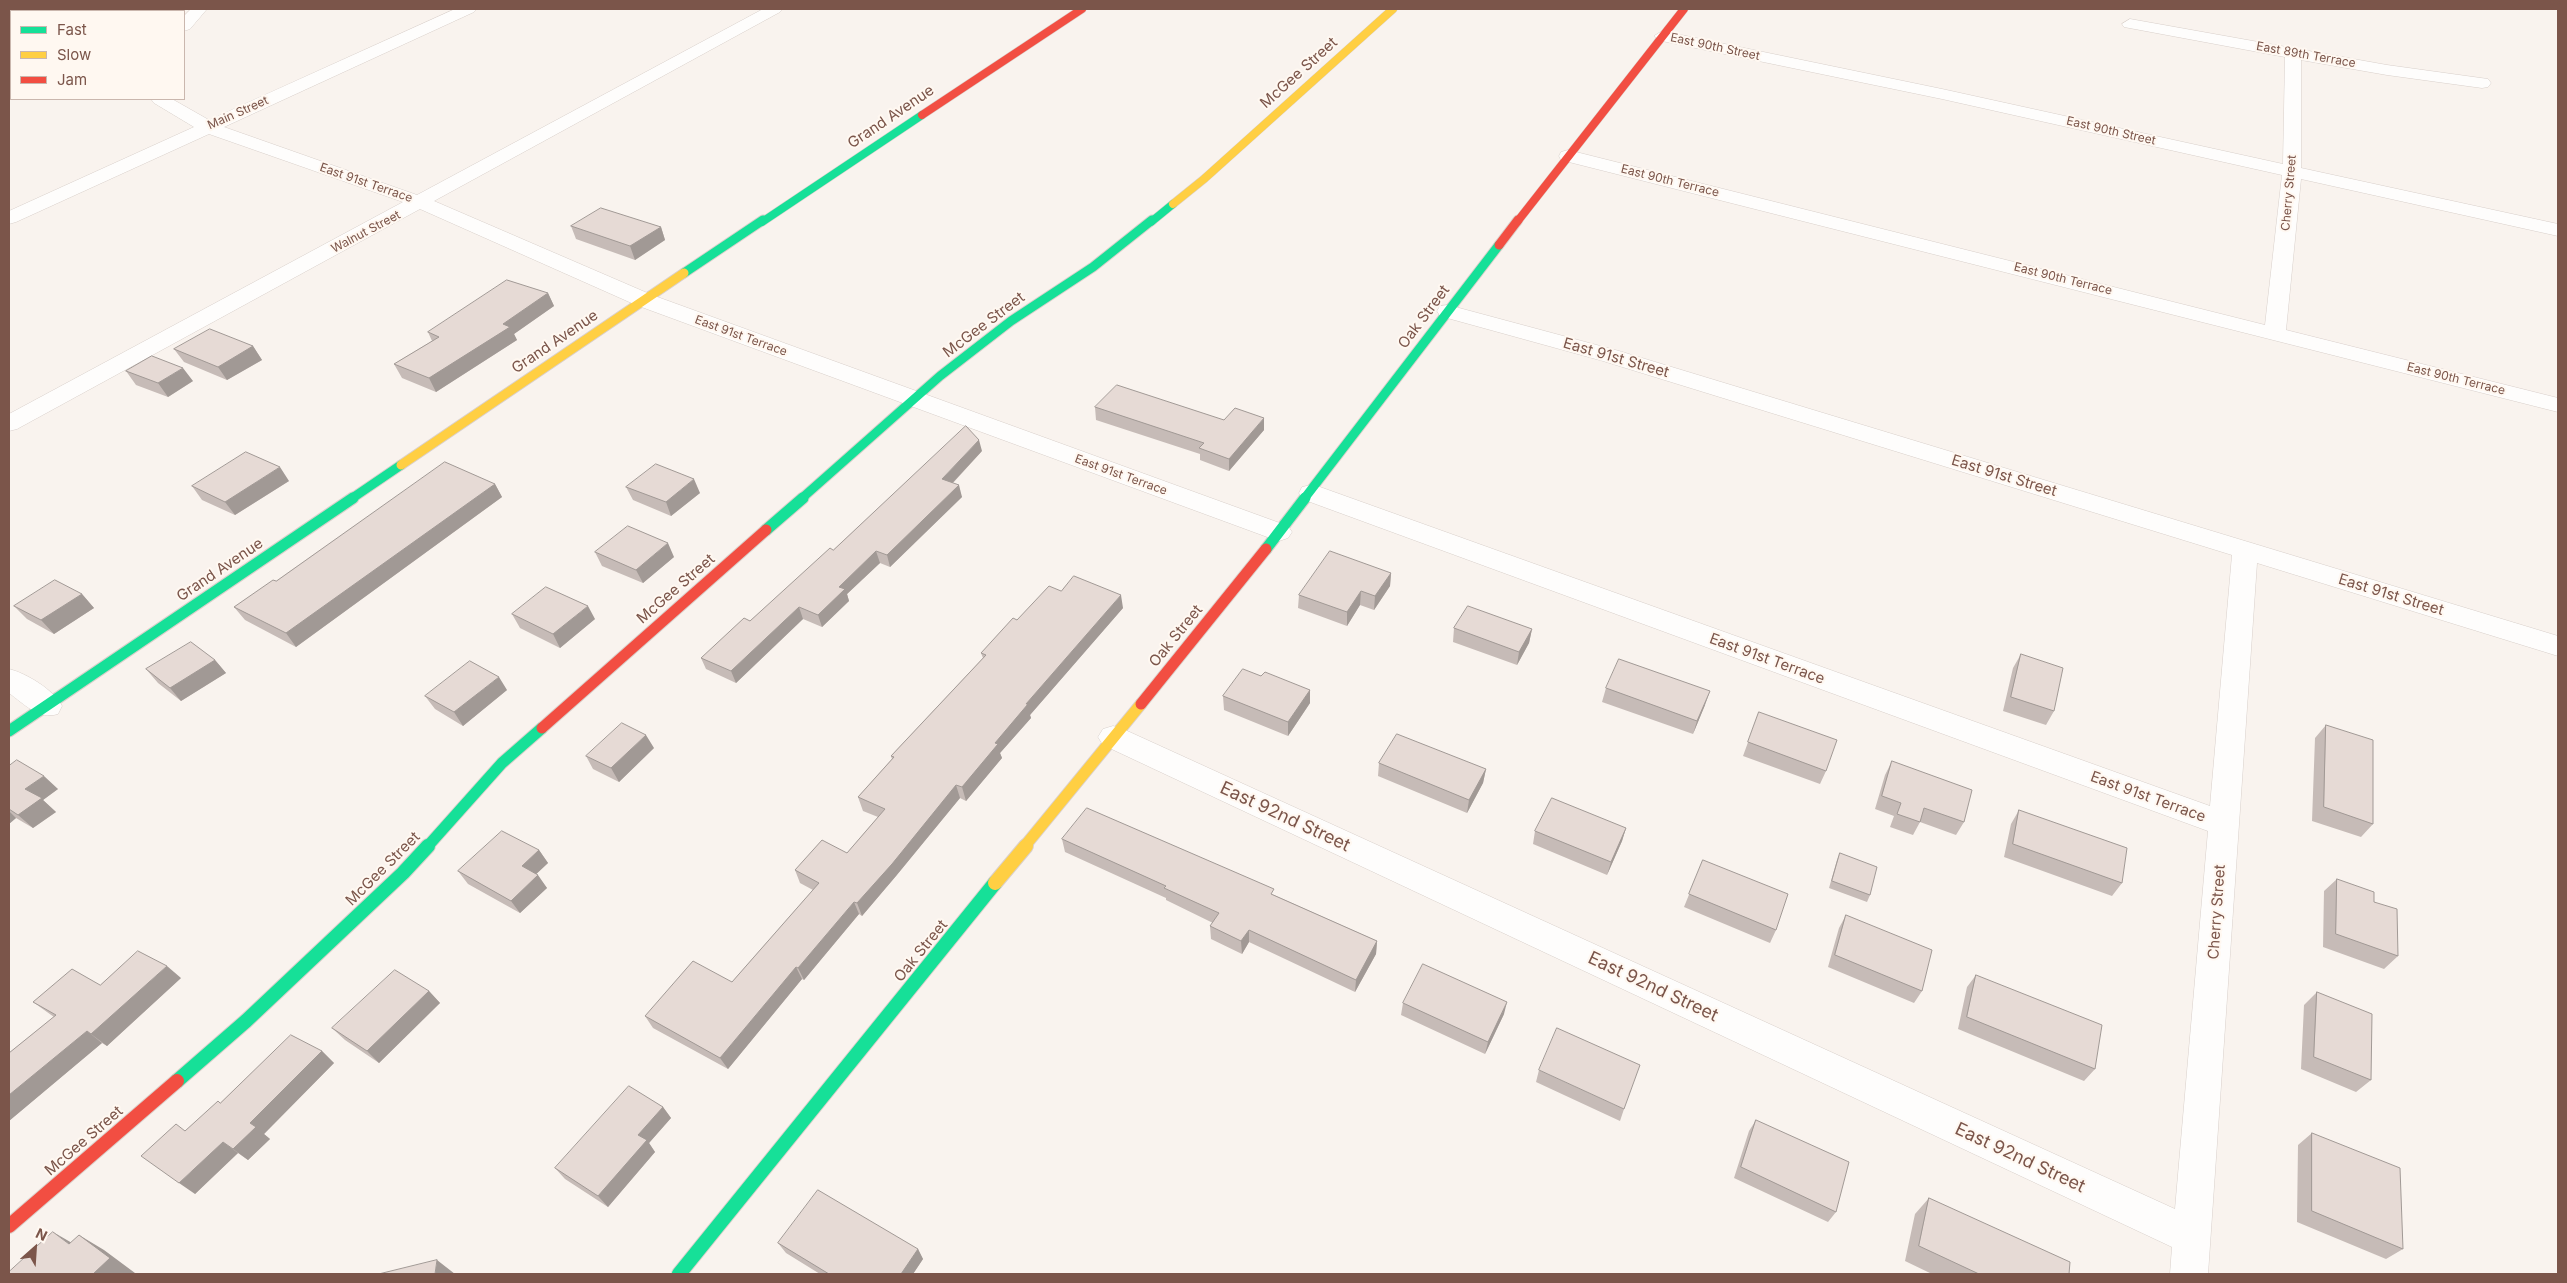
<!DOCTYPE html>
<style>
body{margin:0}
#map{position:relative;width:2567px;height:1283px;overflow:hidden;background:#f9f3ee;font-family:Inter,sans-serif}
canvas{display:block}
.frame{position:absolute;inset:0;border:10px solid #7b554a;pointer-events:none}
.legend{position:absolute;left:10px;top:10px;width:175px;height:90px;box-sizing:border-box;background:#fff8f1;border:1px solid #cab7ae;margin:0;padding:6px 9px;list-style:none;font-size:15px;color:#7b554a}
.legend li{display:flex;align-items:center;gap:10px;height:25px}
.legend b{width:25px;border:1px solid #cab7ae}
.north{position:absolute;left:10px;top:1223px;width:50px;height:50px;-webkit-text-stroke:4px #fff8f1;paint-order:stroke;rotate:26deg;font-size:14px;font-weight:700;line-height:20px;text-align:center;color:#7b554a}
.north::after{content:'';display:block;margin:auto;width:18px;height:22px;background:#7b554a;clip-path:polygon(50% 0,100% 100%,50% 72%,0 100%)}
</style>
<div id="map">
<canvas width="2567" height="1283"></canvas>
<div class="frame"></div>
<ul class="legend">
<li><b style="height:6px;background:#16e098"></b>Fast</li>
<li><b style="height:6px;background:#ffcf43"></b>Slow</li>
<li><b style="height:6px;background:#f24e42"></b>Jam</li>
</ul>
<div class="north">N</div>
</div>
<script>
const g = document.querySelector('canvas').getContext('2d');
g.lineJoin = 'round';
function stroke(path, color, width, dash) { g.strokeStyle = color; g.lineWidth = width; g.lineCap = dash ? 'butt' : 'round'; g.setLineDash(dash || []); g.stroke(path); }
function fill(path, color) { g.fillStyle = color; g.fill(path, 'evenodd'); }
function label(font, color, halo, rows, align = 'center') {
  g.font = font + ' Inter,sans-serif'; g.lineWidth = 4; g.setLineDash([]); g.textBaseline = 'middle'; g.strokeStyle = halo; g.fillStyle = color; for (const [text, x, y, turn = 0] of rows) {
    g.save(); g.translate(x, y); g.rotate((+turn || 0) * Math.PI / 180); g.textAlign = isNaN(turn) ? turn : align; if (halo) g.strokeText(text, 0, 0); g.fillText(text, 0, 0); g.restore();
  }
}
const street = new Path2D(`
 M191,9H207L190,29L184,31V16Z
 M455,9H476L474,12L224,127L417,195L763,9H782L780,12L434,201L652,295L1288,526L1292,532L1288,538L1279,541L1270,538L636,305L420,209L17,429L9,431V414L403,202L209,134L16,222L9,224V211L194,127L154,103L151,99H172L209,120Z
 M2130,19L2387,65L2488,79L2491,83L2488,87L2482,88L2387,75L2301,60V168L2558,224V236L2301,179L2286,330L2558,398V412L1561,160L1559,156L1561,152L1568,150L2265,325L2282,175L1942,99L1662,41L1654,36L1662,31L1942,89L2283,164L2285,57L2124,27L2122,24Z
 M1448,305L1619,351L2558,636V656L2257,563L2208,1274H2170L2172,1247L1103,745L1098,737L1103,729L1113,726L1123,729L2175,1209L2208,831L1302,499L1299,493L1302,487L1311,485L1320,487L2210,806L2232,555L1603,361L1440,316L1437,311L1440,306Z
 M9,669C26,673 54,690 62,706L58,714C39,720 24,704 9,693Z`);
const fastFar3 = new Path2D(`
 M762,222L922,115
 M1151,222L1173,204`);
const fastFar2 = new Path2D(`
 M684,273L763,220
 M351,499L401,465
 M801,499L940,376L1011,321L1093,267L1152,220
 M1304,499L1499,245`);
const fastFar1 = new Path2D(`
 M766,530L803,498
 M1266,549L1305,498
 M9,731L353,498
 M427,847L502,763L542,728`);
const fast = new Path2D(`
 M177,1081L246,1021L403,873L428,846
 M679,1274L995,883`);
const slowFar3 = new Path2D(`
 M1173,204L1204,179L1393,9`);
const slowFar2 = new Path2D(`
 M401,465L684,273`);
const slowFar1 = new Path2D(`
 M1024,847L1141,704`);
const slow = new Path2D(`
 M995,883L1026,846`);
const jamFar3 = new Path2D(`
 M922,115L1082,9
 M1517,222L1684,9`);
const jamFar2 = new Path2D(`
 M1499,245L1518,220`);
const jamFar1 = new Path2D(`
 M1141,704L1266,549
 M542,728L766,530`);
const jam = new Path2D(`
 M9,1226L177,1081`);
const wall = new Path2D(`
 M571,226L661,227L665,240L635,260L576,239Z
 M548,293L554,306L514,334L517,340L436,392L402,378L394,364L432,341L428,332Z
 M253,346L262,360L227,380L184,362L174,349Z
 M126,371L193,381L168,397L136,385Z
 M1095,407L1224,420L1264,430L1229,471L1200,460V454L1096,420Z
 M982,451L953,483L962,497L890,567L880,563L847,594L849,601L822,627L803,619L736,683L706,669L701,658L750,621L833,550Z
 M289,481L235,515L202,500L192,486Z
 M495,484L502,497L296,647L245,620L234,607L276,581Z
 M626,487L700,493L671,516L633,500Z
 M595,552L674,557L643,583L602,566Z
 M1391,573L1390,586L1374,610L1360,605L1347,626L1298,608L1299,595Z
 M1061,591L1123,608L1030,715L1031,718L1000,753L1002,758L966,801L960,798L896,876L862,916L859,914L804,980L802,979L728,1069L653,1028L645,1016L732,982L813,890L800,883L795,870L847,853L878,817L863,811L858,797L892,759L891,756L983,658L981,653L1017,620Z
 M82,594L94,608L54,634L27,619L14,606Z
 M512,614L595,619L560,648L520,628Z
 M1454,628L1532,629L1529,643L1517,665L1453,642Z
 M2021,654L2054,711L2046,725L2003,711L2013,668Z
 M215,660L226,673L181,701L158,683L146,669Z
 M1261,676L1310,690V703L1288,736L1224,710L1223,696Z
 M1606,688L1705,705L1693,734L1602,702Z
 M507,690L463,726L435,709L425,696Z
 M1759,712L1826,771L1820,784L1743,756Z
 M2326,725L2373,824L2361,837L2312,821L2315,738Z
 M654,748L619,782L593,769L586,756Z
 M1892,761L1964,822L1956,835L1920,822L1913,835L1890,827L1894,816L1875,809L1885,775Z
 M1379,763L1486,769L1483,783L1467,813L1378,776Z
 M9,766L58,789L43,800L56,812L33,828L16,818L9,824Z
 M2019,810L2122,883L2112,896L2004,857L2011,824Z
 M1626,828L1622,841L1607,875L1533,844L1535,831Z
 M1062,839L1274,895L1377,941L1376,954L1355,992L1249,942L1242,954L1211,939L1210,926L1213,923L1166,900V898L1065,852Z
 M539,850L548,863L536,874L547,888L520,913L468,884L458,871Z
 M1840,853L1870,895L1867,902L1829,888L1837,860Z
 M1703,860L1776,930L1770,943L1684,907Z
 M2337,879L2398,956L2384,969L2323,947L2324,891Z
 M1846,915L1922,991L1914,1003L1828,967L1839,928Z
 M1976,975L2095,1069L2084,1081L1958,1029L1967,987Z
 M181,978L107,1046L102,1043L9,1121V1053L54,1017L33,1002L100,985Z
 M429,991L440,1003L379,1063L345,1040L332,1028Z
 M2317,992L2371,1080L2356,1092L2301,1069L2304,1005Z
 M1403,1003L1504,1014L1485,1054L1401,1015Z
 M322,1051L334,1063L264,1134L270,1139L248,1160L238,1153L195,1194L185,1131L220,1103Z
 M1539,1070L1624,1109L1620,1121L1536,1082Z
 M663,1107L671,1118L649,1143L655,1152L608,1207L565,1179L555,1168Z
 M1756,1120L1836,1212L1828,1222L1734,1178L1749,1131Z
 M2312,1133L2403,1249L2386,1259L2297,1222L2298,1145Z
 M1929,1198L2069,1274H1932L1905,1261L1915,1214Z
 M778,1243L918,1249L923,1259L913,1274H820L786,1253Z`);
const shadedWall = new Path2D(`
 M661,227L665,240L635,260L630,246Z
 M548,293L554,306L514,334L517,340L436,392L429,378L503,324Z
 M253,346L262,360L227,380L218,367Z
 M183,368L193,381L168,397L158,383Z
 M1264,418V430L1229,471V459Z
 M979,440L982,451L945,491L942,479Z
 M280,467L289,481L235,515L225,502Z
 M694,479L700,493L671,516L666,502Z
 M495,484L502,497L296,647L286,633Z
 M959,485L962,497L890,567L887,555Z
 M668,543L674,557L643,583L636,570Z
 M876,551L880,563L847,594L849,601L822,627L818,615L839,587Z
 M1391,573L1390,586L1374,610L1375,596Z
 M1361,591L1360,605L1347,626V612Z
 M82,594L94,608L54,634L41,620Z
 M1121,595L1123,608L1030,715L1031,718L1000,753L1002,758L966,801L962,787L995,743L1026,704Z
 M588,606L595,619L560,648L553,634Z
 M799,607L803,619L736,683L731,671Z
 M1532,629L1529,643L1517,665L1519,652Z
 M215,660L226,673L181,701L170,688Z
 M499,677L507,690L463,726L454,712Z
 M1310,690V703L1288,736V722Z
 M1710,691L1705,705L1693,734L1697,721Z
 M646,735L654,748L619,782L611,768Z
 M1486,769L1483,783L1467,813L1469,800Z
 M44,776L58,789L43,800L56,812L33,828L18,815L25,789Z
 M956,785L960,798L896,876L862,916L857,903Z
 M9,811L16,818L9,824Z
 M1626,828L1622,841L1607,875L1611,862Z
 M539,850L548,863L531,879L522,866Z
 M538,875L547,888L520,913L511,901Z
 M854,902L859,914L804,980L798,968Z
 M1249,930V942L1242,954L1241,941Z
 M1377,941L1376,954L1355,992L1356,980Z
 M167,966L181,978L107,1046L91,1034Z
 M796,967L802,979L728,1069L720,1058Z
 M429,991L440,1003L379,1063L367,1051Z
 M1507,1002L1504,1014L1485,1054L1488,1042Z
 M87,1031L102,1043L9,1121V1095Z
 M322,1051L334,1063L264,1134L270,1139L248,1160L233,1149L250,1123Z
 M663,1107L671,1118L649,1143L655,1152L608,1207L598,1196L638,1135Z
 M223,1142L238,1153L195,1194L179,1183Z
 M53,1232L79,1247L69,1244Z
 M79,1235L104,1250L135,1273L133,1274H93Z
 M918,1249L923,1259L913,1274H901Z
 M437,1260L455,1274H435Z`);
const building = new Path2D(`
 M601,208L661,227L630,246L571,226Z
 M507,280L548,293L503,324L510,327L429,378L394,364L439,337L428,332Z
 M210,329L253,346L218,367L174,349Z
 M152,356L183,368L158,383L126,371Z
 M1117,385L1224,420L1235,408L1264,418L1229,459L1199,448L1204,443L1095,407Z
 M966,426L979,440L942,479L959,485L887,555L876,551L839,587L845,589L818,615L799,607L731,671L701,658L744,618L750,621L830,548L833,550Z
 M246,452L280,467L225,502L192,486Z
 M445,462L495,484L286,633L234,607L273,580L276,581Z
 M656,464L694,479L666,502L626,487Z
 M628,526L668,543L636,570L595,552Z
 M1330,551L1391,573L1375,596L1361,591L1347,612L1299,595Z
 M1074,576L1121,595L1026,704H1028L995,743L998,744L962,787L956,785L892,864L857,903L854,902L798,968L796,967L720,1058L645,1016L693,961L732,982L819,883L795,870L822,840L847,853L885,809L858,797L894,757L891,756L986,655L981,653L1013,618L1017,620L1049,586L1061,591Z
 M55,580L82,594L41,620L14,606Z
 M546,587L588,606L553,634L512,614Z
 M1468,606L1532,629L1519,652L1454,628Z
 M191,642L215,660L170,688L146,669Z
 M2021,654L2063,668L2054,711L2011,697Z
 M1619,659L1710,691L1697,721L1606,688Z
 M470,661L499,677L454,712L425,696Z
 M1243,669L1261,676L1265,672L1310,690L1288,722L1223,696Z
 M1759,712L1837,740L1826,771L1748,742Z
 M622,723L646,735L611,768L586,756Z
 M2326,725L2373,740V824L2324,807Z
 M1397,734L1486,769L1469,800L1379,763Z
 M17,760L44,776L25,789L42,798L18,815L9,809V766Z
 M1892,761L1972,790L1964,822L1924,808L1920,822L1897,814L1901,803L1882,796Z
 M1552,798L1626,828L1611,862L1535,831Z
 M1087,808L1274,889L1271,894L1377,941L1356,980L1249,930L1241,941L1210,926L1219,913L1164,888L1166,886L1062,839Z
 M2019,810L2127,848L2122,883L2013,844Z
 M502,831L539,850L522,866L538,875L511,901L458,871Z
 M1840,853L1877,867L1870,895L1832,881Z
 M1703,860L1788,894L1776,930L1689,894Z
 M2337,879L2374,892V902L2397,909L2398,956L2336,934Z
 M1846,915L1932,950L1922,991L1835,955Z
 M138,951L167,966L91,1034L87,1031L9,1095V1053L56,1015L33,1002L72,969L100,985Z
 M1423,964L1507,1002L1488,1042L1403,1003Z
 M395,970L429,991L367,1051L332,1028Z
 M1976,975L2102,1025L2095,1069L1967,1017Z
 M2317,992L2372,1014L2371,1080L2314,1057Z
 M1557,1028L1640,1065L1624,1109L1539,1070Z
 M291,1035L322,1051L250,1123L256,1127L233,1149L223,1142L179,1183L141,1156L176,1124L185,1131L218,1101L220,1103Z
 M629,1086L663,1107L638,1135L647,1140L598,1196L555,1168Z
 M1756,1120L1849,1162L1836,1212L1741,1167Z
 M2312,1133L2400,1168L2403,1249L2312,1211Z
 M818,1190L918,1249L901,1274H829L778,1243Z
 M1929,1198L2070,1262L2069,1274H1979L1919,1246Z
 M53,1232L69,1244L79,1235L110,1258L93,1274H9V1272Z
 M437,1260L435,1274H379Z`);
const farStreetnames = [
 ["East 90th Street",1715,47,12],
 ["East 89th Terrace",2306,55,10],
 ["Main Street",238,113,-24],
 ["East 90th Street",2111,131,13],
 ["East 90th Terrace",1670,181,14],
 ["East 91st Terrace",366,183,19],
 ["Cherry Street",2289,193,-85],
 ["Walnut Street",366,232,-28],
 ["East 90th Terrace",2063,279,14],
 ["East 91st Terrace",741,336,20],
 ["East 90th Terrace",2456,379,14],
 ["East 91st Terrace",1121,475,20]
];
const streetNames = [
 ["McGee Street",1299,73,-42],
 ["Grand Avenue",891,117,-34],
 ["Oak Street",1424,317,-53],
 ["McGee Street",984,325,-37],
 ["Grand Avenue",555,342,-34],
 ["East 91st Street",1616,358,16],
 ["East 91st Street",2004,476,17],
 ["Grand Avenue",220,570,-34],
 ["McGee Street",676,589,-41],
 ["East 91st Street",2391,595,17],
 ["Oak Street",1176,636,-51],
 ["East 91st Terrace",1767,659,20],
 ["East 91st Terrace",2148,797,20],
 ["McGee Street",383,869,-45],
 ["Cherry Street",2217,912,-86],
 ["Oak Street",921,951,-51],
 ["McGee Street",84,1141,-41]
];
const nearStreetnames = [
 ["East 92nd Street",1285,817,25],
 ["East 92nd Street",1653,987,25],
 ["East 92nd Street",2020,1158,25]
];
stroke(street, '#d8cfca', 1);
stroke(fastFar3, '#dad0cb', 9);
stroke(fastFar2, '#dad0cb', 11);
stroke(fastFar1, '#dad0cb', 13);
stroke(fast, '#dad0cb', 16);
stroke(slowFar3, '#dad0cb', 9);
stroke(slowFar2, '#dad0cb', 11);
stroke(slowFar1, '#dad0cb', 13);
stroke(slow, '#dad0cb', 16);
stroke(jamFar3, '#dad0cb', 9);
stroke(jamFar2, '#dad0cb', 11);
stroke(jamFar1, '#dad0cb', 13);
stroke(jam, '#dad0cb', 16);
fill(street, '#fefdfc');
stroke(fastFar3, '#16e098', 8);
stroke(fastFar2, '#16e098', 9);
stroke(fastFar1, '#16e098', 11);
stroke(fast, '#16e098', 14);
stroke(slowFar3, '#ffcf43', 8);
stroke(slowFar2, '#ffcf43', 9);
stroke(slowFar1, '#ffcf43', 11);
stroke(slow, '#ffcf43', 14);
stroke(jamFar3, '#f24e42', 8);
stroke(jamFar2, '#f24e42', 9);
stroke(jamFar1, '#f24e42', 11);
stroke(jam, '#f24e42', 14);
fill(wall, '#c6bbb7');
fill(shadedWall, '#a19995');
fill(building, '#e6dad5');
stroke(building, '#a19995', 1);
label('12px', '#7b554a', '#fff8f1', farStreetnames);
label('15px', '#7b554a', '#fff8f1', streetNames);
label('18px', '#7b554a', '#fff8f1', nearStreetnames);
</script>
